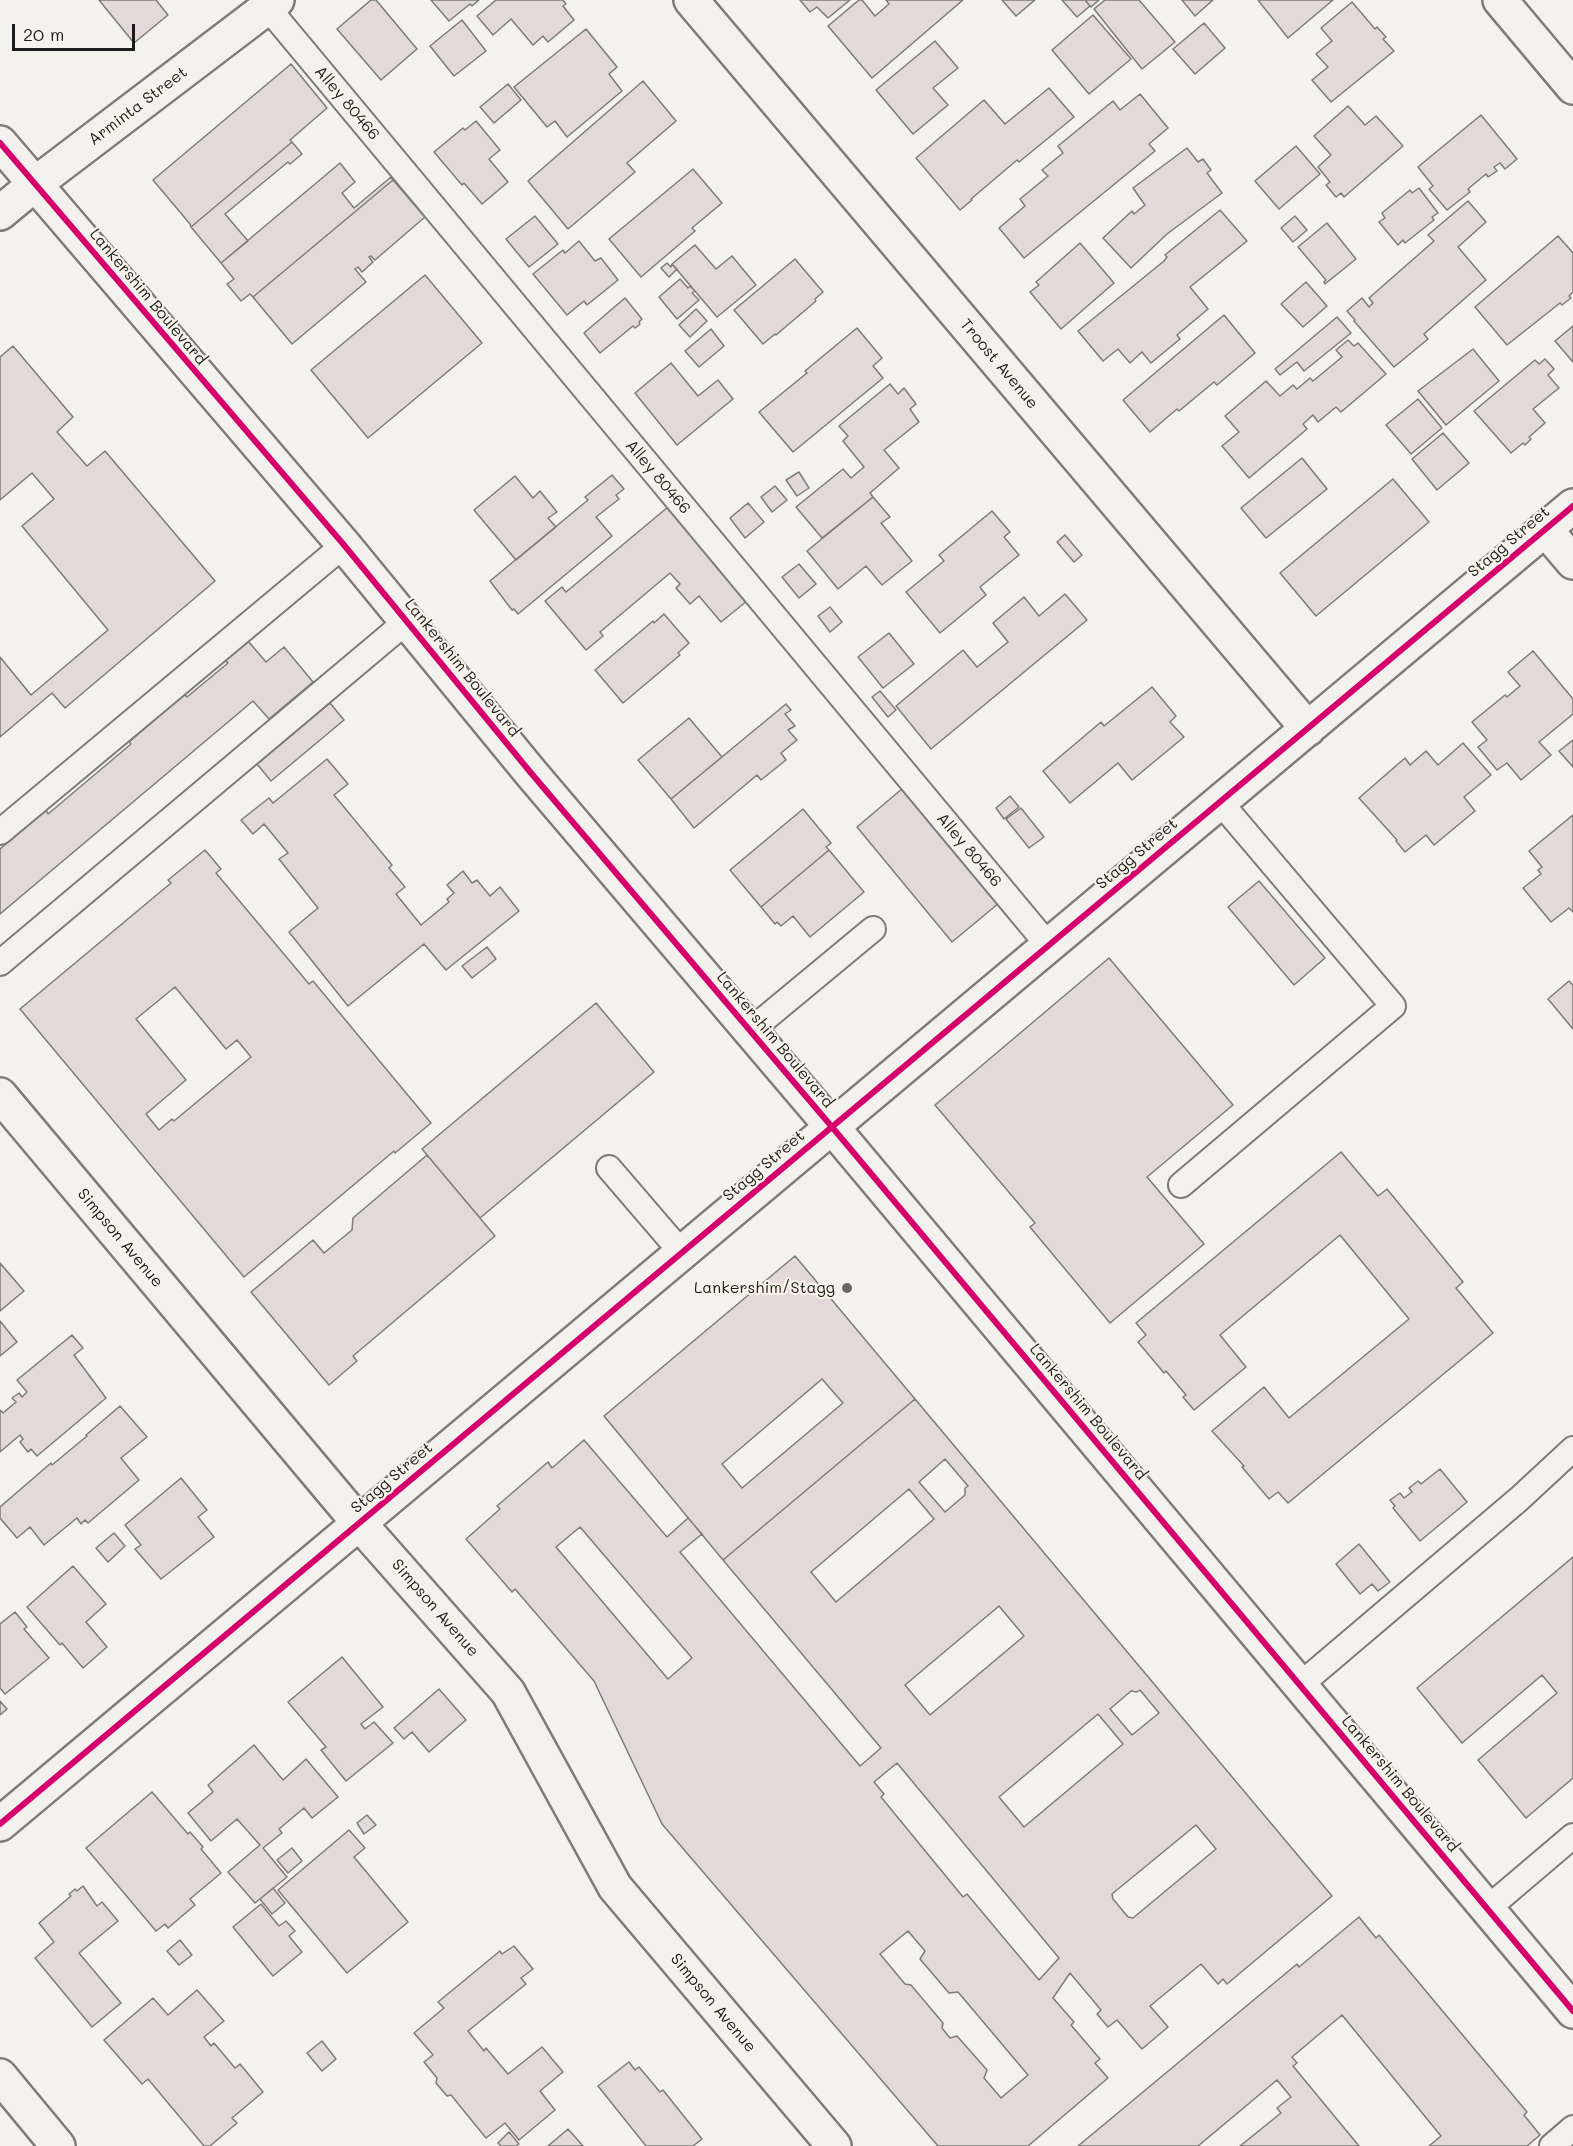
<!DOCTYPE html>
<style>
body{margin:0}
#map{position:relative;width:1573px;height:2146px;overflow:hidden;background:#f4f2ec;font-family:Mali,sans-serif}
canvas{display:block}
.scale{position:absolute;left:12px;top:24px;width:123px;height:27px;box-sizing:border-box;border:3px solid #1c1c1c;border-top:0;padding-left:8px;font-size:18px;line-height:21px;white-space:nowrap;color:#1c1c1c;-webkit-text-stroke:4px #f7f3e8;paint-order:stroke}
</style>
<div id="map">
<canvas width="1573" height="2146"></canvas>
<div class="scale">20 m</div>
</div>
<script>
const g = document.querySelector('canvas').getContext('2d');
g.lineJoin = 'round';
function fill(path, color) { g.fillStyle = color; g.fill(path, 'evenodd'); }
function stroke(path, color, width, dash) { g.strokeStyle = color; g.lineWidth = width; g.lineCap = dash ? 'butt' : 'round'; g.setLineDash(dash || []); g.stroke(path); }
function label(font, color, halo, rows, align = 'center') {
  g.font = font + ' Mali,sans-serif'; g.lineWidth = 4.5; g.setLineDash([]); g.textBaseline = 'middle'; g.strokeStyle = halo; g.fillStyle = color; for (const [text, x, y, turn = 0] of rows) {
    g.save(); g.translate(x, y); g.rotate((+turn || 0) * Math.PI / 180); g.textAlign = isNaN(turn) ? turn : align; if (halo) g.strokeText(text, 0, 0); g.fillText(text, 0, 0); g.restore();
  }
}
const building = new Path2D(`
 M99,0H156L168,15L134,43Z
 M371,0H376L417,49L381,80L337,29Z
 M431,0H479L472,6L470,4L449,21Z
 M496,0H563L566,4L563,6L574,20L548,42L543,36L533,45L511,19L493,35L477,16Z
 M800,0H850L828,18L817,7L810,12Z
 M859,0H862L875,16L889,4L886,0H963L872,78L828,26Z
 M1002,0H1035L1016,16Z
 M1062,0H1085L1090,6L1077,17Z
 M1085,0H1099L1091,7Z
 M1105,0H1139L1175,42L1142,69L1094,9Z
 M1182,0H1213L1195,16Z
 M1258,0H1333L1288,38Z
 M1352,2L1375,29L1377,27L1386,37L1383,39L1394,51L1331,102L1312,80L1328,67L1316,54L1332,41L1321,28Z
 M1093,15L1131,59L1089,94L1052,50Z
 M462,20L486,51L454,76L430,46Z
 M1204,23L1225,48L1195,74L1173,49Z
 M586,29L617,67L609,74L622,91L567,137L555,121L547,127L514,87Z
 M935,41L958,68L933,88L948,105L913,134L876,90Z
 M291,64L327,108L290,140L292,142L191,227L190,224L153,180Z
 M643,81L676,121L627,163L635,172L568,229L528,181Z
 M508,84L521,100L494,123L480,107Z
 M1049,88L1074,117L1019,162L1017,160L971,199L972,200L960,210L916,158L984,100L1005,124Z
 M1140,94L1168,128L1149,144L1155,151L1024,258L999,228L1025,206L1020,199L1048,176L1042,170L1063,153L1058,146L1113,101L1120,110Z
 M1348,106L1365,125L1376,116L1403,146L1344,197L1341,193L1336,197L1326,185L1330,182L1318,167L1331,155L1314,136Z
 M1481,115L1517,159L1505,169L1500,163L1494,167L1497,171L1488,177L1486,174L1468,189L1470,192L1447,210L1429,189L1433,186L1418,167Z
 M476,121L500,150L489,159L508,182L482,204L464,183L462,185L434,152L463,128L465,130Z
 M292,142L302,154L290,164L288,162L225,214L248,241L221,263L191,227Z
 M1296,146L1320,174L1279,209L1255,181Z
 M1187,148L1198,162L1203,159L1211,170L1207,173L1222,193L1167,234L1131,268L1103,238L1132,211L1134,214L1145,205L1133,188Z
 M340,163L355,182L342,193L354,208L391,177L393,180L253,297L250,294L241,301L227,284L234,279L221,263Z
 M693,169L722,203L692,228L695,231L641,277L609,239Z
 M393,180L425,217L375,260L371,256L369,257L373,262L362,272L358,267L355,269L366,282L292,344L253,297Z
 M1419,188L1438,213L1432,217L1434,220L1405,243L1403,240L1398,245L1379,222L1385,218L1382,213L1410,190L1412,193Z
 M1468,201L1486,222L1458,247L1486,280L1424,334L1428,339L1394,367L1354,321L1355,320L1347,311L1362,298L1369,307L1373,303L1369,298L1434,241L1428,235Z
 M1220,210L1247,241L1190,287L1208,309L1177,335L1180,339L1151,363L1142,352L1130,363L1118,349L1103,361L1078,331L1164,261L1167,257L1165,255Z
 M535,216L558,244L529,267L506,239Z
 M1295,216L1307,230L1293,242L1281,228Z
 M1327,223L1356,259L1325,284L1324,282L1326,280L1298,247Z
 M1558,236L1573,253V292L1569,296L1571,298L1562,305L1560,303L1507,345L1475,307Z
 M579,241L595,261L601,258L618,280L587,305L584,301L567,315L533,274L563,250L565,253Z
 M1080,243L1114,283L1061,329L1030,292L1039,285L1036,282Z
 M695,245L716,269L732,256L756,285L717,317L672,264Z
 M795,259L823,292L815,299L816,301L776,335L775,334L763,344L734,310Z
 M667,263L671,267L672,264L677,269L669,277L661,268Z
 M425,275L482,343L368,438L311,370Z
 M680,279L688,288L690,286L695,291L692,293L699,300L677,319L659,297Z
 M1306,282L1327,306L1303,327L1281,304Z
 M625,298L642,319L639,322L640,324L635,328L633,326L600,353L584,333Z
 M696,309L707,321L690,337L679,325Z
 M1224,315L1255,353L1217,385L1214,382L1179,411L1177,409L1150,432L1123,400Z
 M1337,317L1351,333L1304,371L1297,362L1280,375L1275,369Z
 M1573,326V362L1555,341Z
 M857,328L882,358L873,366L883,378L793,452L759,412L807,373L805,371Z
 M711,329L724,346L699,367L685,351Z
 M1348,340L1354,346L1358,343L1386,374L1341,412L1336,407L1318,422L1313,415L1303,424L1307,429L1249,478L1222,446L1239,432L1225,416L1266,381L1280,396L1293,385L1297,389L1310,378L1313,381L1342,357L1336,350Z
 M13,346L73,417L57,432L87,466L105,451L215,581L65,708L52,693L0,737V657L31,695L108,630L22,526L54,499L32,473L0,500V357Z
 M1473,349L1499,381L1446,425L1418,391Z
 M1545,359L1554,369L1548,375L1559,388L1533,409L1545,423L1529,437L1531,439L1525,445L1523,443L1511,453L1474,411L1535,360L1539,364Z
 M671,363L698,396L718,380L733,399L677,445L635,393Z
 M890,384L898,394L904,388L916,404L910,409L919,422L884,450L899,468L870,493L873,497L822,538L796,507L843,469L851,478L864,467L843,441L848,436L839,426Z
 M1418,399L1442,428L1411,454L1386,425Z
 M1443,433L1469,463L1437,490L1412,459Z
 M1302,458L1327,489L1266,538L1241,508Z
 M799,472L809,488L797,496L786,480Z
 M612,475L624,489L616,495L619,499L596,517L612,536L518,614L514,609L512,610L490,581L588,500L585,497Z
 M515,476L533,498L540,491L557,512L548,518L556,527L516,560L474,510Z
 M1393,479L1429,522L1316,616L1280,573Z
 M775,486L787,500L772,512L761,497Z
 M873,497L890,517L881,523L912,561L882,585L866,566L838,589L807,551Z
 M748,503L764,522L745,538L730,518Z
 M668,507L747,601L721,622L699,596L690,604L676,588L680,584L670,573L600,632L603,636L586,650L545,601L562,587L566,592Z
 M992,511L1010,532L1004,537L1019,555L980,587L986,595L940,633L906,592L944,561L939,555Z
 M1065,535L1082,555L1074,562L1057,542Z
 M799,564L816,584L799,598L782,577Z
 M1065,594L1087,620L931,749L896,706L963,650L977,667L1008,642L993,623L1024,597L1039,616Z
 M830,607L842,622L830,632L818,616Z
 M664,614L689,643L678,653L680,655L623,703L595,670L653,621L654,623Z
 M889,633L914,664L883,688L858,657Z
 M248,641L266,662L284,647L313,682L269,719L253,701L0,914V849L46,810L48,814L131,744L129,742L184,694L187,697L228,663L225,660Z
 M1533,651L1573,699V714L1539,742L1551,755L1521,780L1507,763L1497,770L1478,747L1487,740L1472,722L1505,695L1507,697L1520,686L1508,672Z
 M1152,687L1176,716L1170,722L1184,737L1132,780L1118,763L1070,803L1043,771L1101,722L1104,726Z
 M880,691L896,710L888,717L872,697Z
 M330,703L344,720L271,781L257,764Z
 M786,704L791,710L785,714L795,726L788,730L797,740L781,753L786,760L761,780L757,775L694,828L671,799Z
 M689,718L722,757L671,799L638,760Z
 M1573,740V767L1559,751Z
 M1463,743L1491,775L1464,797L1475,811L1434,845L1426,835L1405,852L1396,841L1397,840L1359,798L1405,758L1410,765L1426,751L1438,765Z
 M327,759L348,784L334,795L392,865L389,868L405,887L396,894L421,925L449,902L447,899L454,893L447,885L463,871L472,883L477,880L490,896L500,887L519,911L446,970L424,944L348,1006L289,932L318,908L279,859L288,853L264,824L253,834L241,820L269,798L273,803Z
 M903,788L999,903L952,942L857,827Z
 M1010,796L1019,807L1004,819L996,808Z
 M1021,808L1044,837L1029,848L1006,819Z
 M803,809L831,843L826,847L829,850L761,907L730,870Z
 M1573,815V912L1569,908L1551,922L1523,888L1541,874L1538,870L1542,867L1529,851Z
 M205,850L221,869L216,873L309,984L313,981L431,1123L395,1153L394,1151L244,1277L20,1009L171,883L168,880ZM175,987L226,1049L237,1040L251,1057L174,1121L172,1119L159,1130L146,1114L186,1080L136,1019Z
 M829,850L864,892L810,937L793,916L781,926L777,922L775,924L761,907Z
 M1259,881L1325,958L1294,985L1228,907Z
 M487,947L496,959L472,978L462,966Z
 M1109,958L1233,1105L1147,1177L1204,1244L1110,1323L1030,1227L1035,1223L935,1105Z
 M1569,981L1573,985V1029L1548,999Z
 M596,1003L654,1072L480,1218L422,1149Z
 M1341,1152L1378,1196L1387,1189L1463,1282L1456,1288L1493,1333L1288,1503L1278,1492L1269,1499L1242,1467L1244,1466L1212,1431L1264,1387L1289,1418L1409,1319L1340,1235L1220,1335L1246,1367L1194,1410L1183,1397L1186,1395L1166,1371L1164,1373L1138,1342L1146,1335L1136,1323Z
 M427,1155L495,1236L353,1356L357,1361L329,1385L251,1292L313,1240L324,1253L352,1230L353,1218Z
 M795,1256L915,1399L723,1560L604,1416ZM822,1379L843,1403L742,1488L722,1464Z
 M0,1263L24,1291L0,1311Z
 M0,1321L17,1342L0,1356Z
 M72,1335L83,1348L74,1355L106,1398L37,1456L31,1449L28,1452L20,1442L23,1439L20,1435L0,1452V1410L3,1413L16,1402L12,1398L19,1393L22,1397L27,1392L17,1380Z
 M915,1399L1332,1896L1227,1984L1223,1979L1218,1984L1201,1964L1150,2006L1168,2027L1142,2049L1117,2020L1108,2027L1097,2014L1101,2010L1070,1973L1053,1998L1074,2022L1071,2025L1100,2059L1095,2063L1108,2078L1028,2146H938L662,1824L594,1681L515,1589L512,1592L466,1539L500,1509L497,1506L548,1462L552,1468L584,1440L667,1537L688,1518L702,1534L680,1552L860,1766L881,1748L723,1560ZM945,1459L968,1486L965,1488V1495L945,1512L919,1482ZM909,1489L934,1519L836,1602L811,1572ZM580,1527L692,1658L668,1679L556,1547ZM999,1606L1024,1636L930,1715L905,1685ZM1140,1690L1159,1713L1132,1735L1110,1709L1131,1691L1137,1692ZM1098,1714L1123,1744L1024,1827L999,1797ZM897,1763L1059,1958L1039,1980L967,1894L963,1897L881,1797L884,1794L874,1782ZM1196,1825L1216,1849L1133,1918L1128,1917L1113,1899L1112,1894ZM908,1931L925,1951L920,1959L949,1993L958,1992L1028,2075L1001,2098L984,2078L987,2070L957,2036L950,2038L942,2028L943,2023L911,1985L905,1984L880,1954Z
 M120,1406L147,1437L121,1458L139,1480L88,1523L85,1520L81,1524L77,1518L44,1545L30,1527L17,1538L0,1518V1507L51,1463L52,1465L87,1436L86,1435Z
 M1440,1469L1467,1502L1420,1541L1393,1508L1395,1506L1390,1500L1400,1493L1404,1498L1412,1492L1409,1488L1418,1481L1421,1484Z
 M181,1478L207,1510L198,1517L214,1537L161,1579L135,1549L141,1545L125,1525Z
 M114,1533L125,1546L108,1562L96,1548Z
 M1359,1544L1390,1582L1378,1591L1372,1584L1360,1594L1336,1564Z
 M1573,1557V1778L1526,1818L1478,1760L1557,1693L1542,1675L1462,1743L1417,1688Z
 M73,1566L106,1604L86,1622L107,1647L83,1668L62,1643L60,1645L27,1607Z
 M15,1612L27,1627L24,1629L49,1658L5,1694L0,1688V1624Z
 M342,1657L383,1707L361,1724L365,1729L374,1722L393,1743L346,1781L321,1750L326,1747L288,1702Z
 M439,1689L466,1720L429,1752L412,1732L404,1739L394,1728Z
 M0,1701L7,1709L0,1715Z
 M254,1745L283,1780L306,1759L338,1797L312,1818L304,1808L279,1829L282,1833L263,1848L287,1877L255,1903L228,1872L260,1845L237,1819L211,1841L188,1813L213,1792L208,1785Z
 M152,1792L188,1834L190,1832L203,1847L201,1849L221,1873L190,1899L195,1905L168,1928L165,1924L156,1931L86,1848Z
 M367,1815L376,1825L364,1834L357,1823Z
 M349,1830L365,1848L354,1857L408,1922L347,1973L278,1890Z
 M292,1848L302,1861L288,1873L277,1860Z
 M83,1886L97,1906L102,1902L118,1921L79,1953L121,2003L92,2027L35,1958L54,1942L39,1923L71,1896L69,1894L75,1889L77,1891Z
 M273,1888L285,1903L272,1914L260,1899Z
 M261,1904L279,1926L286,1921L295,1931L289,1936L302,1952L273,1976L233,1927Z
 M1359,1917L1376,1938L1379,1935L1527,2112L1524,2115L1540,2135L1527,2146H1429L1441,2136L1342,2015L1292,2057L1297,2063L1293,2066L1359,2146H1240L1281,2113L1277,2108L1291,2097L1277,2080L1198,2146H1078L1297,1964L1299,1967Z
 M180,1940L192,1955L179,1965L167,1951Z
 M514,1946L533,1969L521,1978L526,1984L468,2031L484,2051L486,2048L508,2074L542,2047L563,2072L540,2091L555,2110L519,2140L505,2123L486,2138L451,2095L447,2096L436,2083L437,2078L424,2062L433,2055L414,2033L444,2008L438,2002L500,1951L502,1954Z
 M197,1990L224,2021L204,2037L211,2046L214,2043L235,2068L240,2064L263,2092L232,2118L237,2123L210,2146H204L148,2079L142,2084L104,2040L153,1998L168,2015Z
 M322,2041L336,2059L322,2071L307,2053Z
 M629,2062L635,2070L639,2067L660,2092L663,2090L702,2139L693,2146H646L598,2086Z
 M568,2129L583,2146H548Z
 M509,2132L519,2144L516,2146H501L498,2143Z`);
const service = new Path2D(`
 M268,8L1048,945
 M0,832L344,545
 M0,963L407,621
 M750,1031L873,929
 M609,1168L682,1253
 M1181,1185L1393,1006L1220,802
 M1300,1685L1519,1499L1573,1449
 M1487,1909L1573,1836
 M1552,2146L1573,2128`);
const minor = new Path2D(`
 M691,0L1308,729
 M1500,0L1573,87
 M0,213L35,184L277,0
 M1545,529L1573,562
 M0,1095L359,1523L508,1692L615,1887L834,2146
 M0,1824L1573,506
 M0,2076L58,2146`);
const primary = new Path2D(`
 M0,143L344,545L531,773L832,1127L1573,2011`);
const cycleway = new Path2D(`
 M0,143L344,545L531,773L832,1127L1573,2011
 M0,1824L1573,506`);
const markers = [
 [847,1288,6,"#686765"]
];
const streetNames = [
 ["Alley 80466",347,103,50],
 ["Arminta Street",138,106,-37],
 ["Lankershim Boulevard",148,297,50],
 ["Troost Avenue",999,364,50],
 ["Alley 80466",658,477,50],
 ["Stagg Street",1509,542,-40],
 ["Lankershim Boulevard",462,668,51],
 ["Alley 80466",969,850,50],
 ["Stagg Street",1137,854,-40],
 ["Lankershim Boulevard",775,1040,50],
 ["Stagg Street",764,1166,-40],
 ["Simpson Avenue",120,1238,50],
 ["Lankershim Boulevard",1088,1412,50],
 ["Stagg Street",392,1478,-40],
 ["Simpson Avenue",435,1608,49],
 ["Lankershim Boulevard",1400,1784,50],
 ["Simpson Avenue",713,2003,50]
];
const poiNames = [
 ["Lankershim/Stagg",835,1288]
];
fill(building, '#e3d8da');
stroke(building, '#7d7c7a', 1.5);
stroke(service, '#7d7c7a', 28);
stroke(minor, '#7d7c7a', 38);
stroke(primary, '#7d7c7a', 38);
stroke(service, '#f2f1ed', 24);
stroke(minor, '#f2f1ed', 33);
stroke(primary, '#f2f1ed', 33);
stroke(cycleway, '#d6006c', 6);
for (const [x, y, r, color] of markers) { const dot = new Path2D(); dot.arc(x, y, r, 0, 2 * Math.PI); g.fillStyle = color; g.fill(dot); stroke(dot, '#f7f3e8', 2); }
label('16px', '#1c1c1c', '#f7f3e8', streetNames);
label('16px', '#1c1c1c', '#f7f3e8', poiNames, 'right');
</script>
